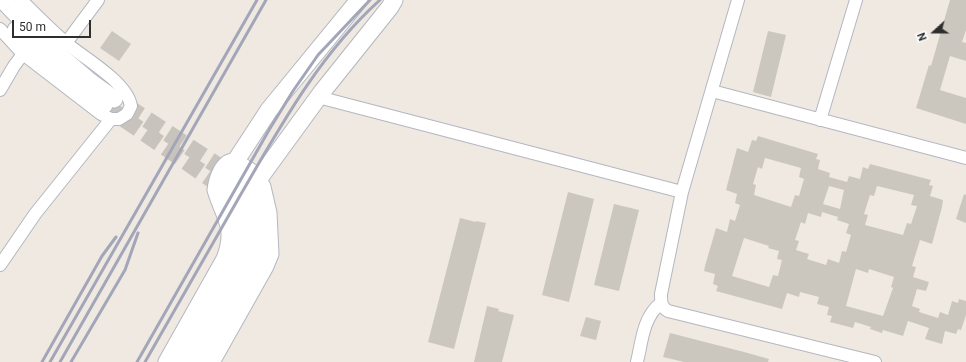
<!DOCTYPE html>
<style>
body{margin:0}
#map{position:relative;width:966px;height:362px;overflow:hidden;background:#efe9e1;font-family:Roboto,sans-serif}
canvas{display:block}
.north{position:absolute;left:914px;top:12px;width:40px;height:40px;-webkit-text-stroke:3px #fff;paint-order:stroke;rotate:249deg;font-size:11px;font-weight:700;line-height:16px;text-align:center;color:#2e2e2e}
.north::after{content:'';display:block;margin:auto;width:14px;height:18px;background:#2e2e2e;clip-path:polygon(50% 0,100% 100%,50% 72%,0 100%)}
.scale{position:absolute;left:12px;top:20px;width:79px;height:18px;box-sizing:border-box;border:2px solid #2e2e2e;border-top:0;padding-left:5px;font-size:12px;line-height:14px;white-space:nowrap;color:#2e2e2e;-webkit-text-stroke:3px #fff;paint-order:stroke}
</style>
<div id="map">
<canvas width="966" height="362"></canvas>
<div class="north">N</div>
<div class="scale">50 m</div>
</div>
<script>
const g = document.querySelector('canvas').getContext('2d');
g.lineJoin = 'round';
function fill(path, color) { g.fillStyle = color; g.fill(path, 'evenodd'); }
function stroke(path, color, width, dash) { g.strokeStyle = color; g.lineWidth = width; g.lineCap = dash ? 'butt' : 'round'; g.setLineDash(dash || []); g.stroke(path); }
const building = new Path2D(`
 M950,0H966V30L962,42L966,43V61L950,56L940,90L966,98V124L916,108L929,65L931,66Z
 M112,31L131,44L119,61L100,48Z
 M768,31L786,35L771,97L753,92Z
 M758,136L818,154L816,159L820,160L818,169L830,173L829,177L847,182L849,176L860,179L863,167L868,169L870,164L931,180L929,185L933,186L930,196L943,200L942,207L932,244L920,240L912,266L916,267L913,277L929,282L926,291L917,289L912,306L920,309L919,312L938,318L940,312L948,315L952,301L958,303L959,299L966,301V315L961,330L958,329L956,334L945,331L942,344L925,339L929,328L908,321L903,336L883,330L882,333L870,329L871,327L855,322L853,328L830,322L832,316L827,315L829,307L817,304L819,297L800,292L799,297L787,293L782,309L716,291L718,286L713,284L715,274L704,271L705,266L716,228L727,232L730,219L735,221L740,205L735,203L737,194L726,190L737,148L748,152L752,140L756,141ZM765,158L801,168L799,177L804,179L799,196L795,195L791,207L754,195L756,185L753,184L758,167L762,169ZM829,186L844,190L840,209L823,204ZM877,186L914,195L911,205L917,206L911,224L907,223L903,235L865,225L868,215L864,214L870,195L874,196ZM822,212L838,217L837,220L849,224L846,233L851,235L846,252L842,251L839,263L828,259L826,265L807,259L809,254L796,250L799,241L795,240L801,222L805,224L808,213L821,217ZM744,238L769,246L768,248L779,251L777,259L782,260L778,276L773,275L769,287L732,276ZM856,269L868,273L869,269L894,277L891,287L893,288L883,316L846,306Z
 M568,192L594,199L569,302L542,295Z
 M964,194L966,195V223L956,219Z
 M614,204L639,210L619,291L594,285Z
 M460,218L476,222V221L486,223L454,349L428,342Z
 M487,306L499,309L498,311L514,315L502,362H474Z
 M586,317L601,321L596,340L580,336Z
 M670,333L744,352L769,359L768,362H684L663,357Z`);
const secondaryTunnel = new Path2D(`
 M104,105L220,185
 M126,106L226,171`);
const street = new Path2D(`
 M738,0L682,192L661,294C661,302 661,307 668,311L875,362
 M0,29L23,54L101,114L111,119H119L127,114L131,106C127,82 84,58 66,43C50,29 36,15 21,0
 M66,43L98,0
 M0,90L14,66L23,54
 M712,91L966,158
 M318,97L682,192
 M820,120L856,0
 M0,265L35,214L111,119
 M637,362C642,341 643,317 661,303`);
const secondary = new Path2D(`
 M3,0L39,38L88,80L114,99
 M16,30C42,58 71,83 104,105
 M235,162L269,110L359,0
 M258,180L322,92L390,7L394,0
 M167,362L225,259C237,227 225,219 216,190C217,180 223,161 235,162L254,174L262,187L268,213L270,254L265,266L211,362
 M183,362L234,270L242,247V224L238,209L231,194L226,188L220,185
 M197,362L245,275L255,247L256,238L254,219L247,195L237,179L226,171`);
const rail = new Path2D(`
 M42,362L102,256L116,237
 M50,362L257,0
 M60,362L266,0
 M71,362L125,270L138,233
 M137,362L269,130L293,91L318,55L370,0
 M145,362C177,306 209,250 241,194C281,125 320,54 380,0`);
fill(building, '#cbc7bf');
stroke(secondaryTunnel, '#c8c4bd', 17, [17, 8]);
stroke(street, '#b4b7c1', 14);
stroke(secondary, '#b4b7c1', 19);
stroke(street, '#fff', 12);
stroke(secondary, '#fff', 17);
stroke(rail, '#a3a6b8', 3);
</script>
